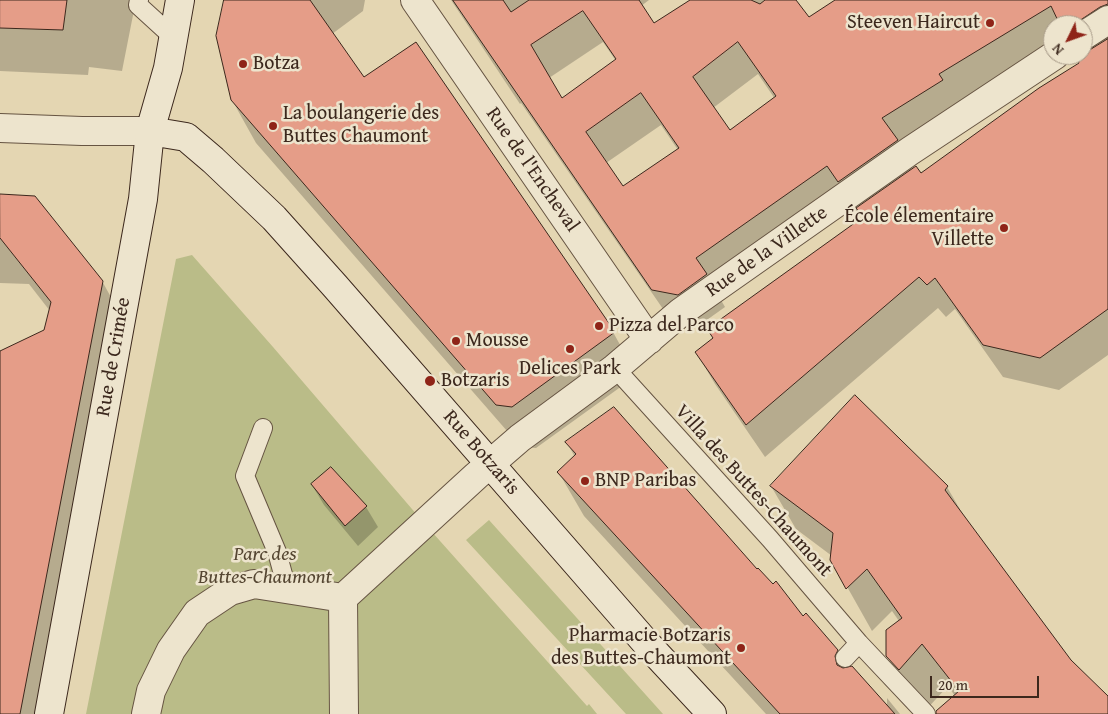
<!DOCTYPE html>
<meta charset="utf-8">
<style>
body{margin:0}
#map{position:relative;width:1108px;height:714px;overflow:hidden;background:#e4d6b2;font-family:"Gentium Book Plus",serif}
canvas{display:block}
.north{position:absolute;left:1043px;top:15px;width:50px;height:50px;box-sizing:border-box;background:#ede4cd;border:1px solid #a69987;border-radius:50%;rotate:228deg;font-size:14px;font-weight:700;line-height:20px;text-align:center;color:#3c281d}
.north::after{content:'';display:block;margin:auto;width:18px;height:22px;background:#8f2418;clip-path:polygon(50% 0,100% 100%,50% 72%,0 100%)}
.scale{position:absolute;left:930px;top:676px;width:109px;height:22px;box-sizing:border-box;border:2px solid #3c281d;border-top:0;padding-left:6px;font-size:15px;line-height:18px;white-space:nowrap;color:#3c281d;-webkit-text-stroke:4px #ede4cd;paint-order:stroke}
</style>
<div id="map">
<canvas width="1108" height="714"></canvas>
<div class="north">N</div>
<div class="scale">20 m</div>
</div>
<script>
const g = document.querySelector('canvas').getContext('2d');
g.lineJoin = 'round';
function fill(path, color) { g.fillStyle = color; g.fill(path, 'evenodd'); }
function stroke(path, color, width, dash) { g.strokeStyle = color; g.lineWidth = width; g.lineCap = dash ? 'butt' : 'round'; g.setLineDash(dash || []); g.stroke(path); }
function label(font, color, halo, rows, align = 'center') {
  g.font = font + ' "Gentium Book Plus",serif'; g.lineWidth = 5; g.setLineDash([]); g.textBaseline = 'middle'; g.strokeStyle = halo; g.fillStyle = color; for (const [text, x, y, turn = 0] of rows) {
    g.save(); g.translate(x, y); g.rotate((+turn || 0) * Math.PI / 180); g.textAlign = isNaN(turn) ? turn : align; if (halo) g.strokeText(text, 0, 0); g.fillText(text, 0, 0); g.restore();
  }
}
const green = new Path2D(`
 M192,255L273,347L424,523L587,706L589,704L597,714H86L176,259Z
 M489,520L663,714H626L466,540Z`);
const shadow = new Path2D(`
 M0,0H136L122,71L89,67L88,75L0,71Z
 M225,0H365L363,11L332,34L364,79L609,325L633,368V378L536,448L521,447L256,143L232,100Z
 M451,0H649L641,6L654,25L692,0H795L808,19L838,0H1108V355L1059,390L1003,377L955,309L946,317L938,308L765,457L715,384L696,352L864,218L860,212L858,214L846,198L715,290L725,307L697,327L672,322L521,103L520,104ZM1053,25H1083V55H1077L1081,64L921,175L913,169L902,150L1053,48ZM603,42L616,61L562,100L549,78ZM758,74L775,99L729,132L713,108ZM661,125L678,150L623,188L606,163Z
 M0,196L102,281L127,326L53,714H0V352L46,331L50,311L29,284L0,283Z
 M567,443L757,571L837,650L848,668L887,707V698L900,714H766L584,516L559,473L575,457Z
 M331,469L366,507L378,527L358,546L324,505L312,485Z
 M771,486L947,487L968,523L1070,661L1108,697V714H937L955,696L948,686L924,712L912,699L887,656L899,621L892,611L872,631L832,560V556L796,529Z`);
const building = new Path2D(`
 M0,0H67L63,30L0,28Z
 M224,0H310L364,77L416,42L615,332L512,407L496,405L231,100L216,36Z
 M453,0H503L511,12L529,0H639L654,23L690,0H751L760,4L765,0H796L809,17L835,0H1108V4L1100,7L1073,25H1060L1051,6L939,74L943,80L882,118L898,140L838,182L827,166L696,258L707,274L678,295L652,290ZM583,11L616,59L562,98L531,45ZM738,42L776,96L730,130L693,77ZM641,93L679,148L623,186L586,132Z
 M1108,39V309L1040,358L983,345L935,278L927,285L919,277L746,425L695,352L713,338L707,329L863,217L856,208L916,166L921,173L1039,88L1079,63L1075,55H1083V52L1091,49Z
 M0,194L35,196L103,281L20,714H0V351L44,330L51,302L0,238Z
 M855,395L948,486L945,490L1071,660L1108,696V714H936V711L959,691L922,644L899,670L886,656V630L902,618L867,569L846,589L830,560L833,533L770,486Z
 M614,407L757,569L758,568L773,584L776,581L803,616L806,613L838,650L835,656L837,665L843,668L852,666L895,714H780L557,472L576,454L565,442Z
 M331,467L367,506L345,526L311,484Z`);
const lane = new Path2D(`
 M139,0L138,5L173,37
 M615,368L770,539L859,643L845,658
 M263,428L245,476L277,552L287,589
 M859,643L926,714`);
const street = new Path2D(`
 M415,0L649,340
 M1083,36L1108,20
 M0,128L82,131H150
 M146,714L151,691L171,650L197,613L230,591L254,584L343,598
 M344,714L343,598L476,476L520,438L615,368L681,312L910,151L1055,55`);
const secondary = new Path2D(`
 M150,131L186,137L213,160L274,218L335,286L647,644L712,714
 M49,714L143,199L150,131L168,68L180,0`);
const markers = [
 [990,23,5,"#8f2418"],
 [243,64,5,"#8f2418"],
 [273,126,5,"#8f2418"],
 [1004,228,5,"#8f2418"],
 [599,326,5,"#8f2418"],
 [456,341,5,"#8f2418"],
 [570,349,5,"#8f2418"],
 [430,381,6,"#8f2418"],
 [585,481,5,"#8f2418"],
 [741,648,5,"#8f2418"]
];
const poiNames = [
 ["Steeven Haircut",980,23,"right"],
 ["Botza",253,64],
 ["La boulangerie des",283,114],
 ["Buttes Chaumont",283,137],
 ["École élementaire",994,217,"right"],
 ["Villette",994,240,"right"],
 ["Pizza del Parco",609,326],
 ["Mousse",466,341],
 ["Delices Park",570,369,"center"],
 ["Botzaris",441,381],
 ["BNP Paribas",595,481],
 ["Pharmacie Botzaris",731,636,"right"],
 ["des Buttes-Chaumont",731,659,"right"]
];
const streetNames = [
 ["Rue de l'Encheval",532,170,55],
 ["Rue de la Villette",767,252,-35],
 ["Rue de Crimée",114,357,-80],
 ["Rue Botzaris",481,453,49],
 ["Villa des Buttes-Chaumont",753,491,48]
];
const parkNames = [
 ["Parc des",265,555],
 ["Buttes-Chaumont",265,578]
];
fill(green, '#babc88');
fill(shadow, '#0003');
fill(building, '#e59d88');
stroke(building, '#3c281d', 1);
stroke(lane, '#665442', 20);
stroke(street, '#665442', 30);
stroke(secondary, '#3c281d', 30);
stroke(lane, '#ede4cd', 18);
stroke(street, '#ede4cd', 28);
stroke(secondary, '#ede4cd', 28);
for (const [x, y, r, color] of markers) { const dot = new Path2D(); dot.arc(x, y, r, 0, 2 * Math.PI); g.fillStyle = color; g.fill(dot); stroke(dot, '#ede4cd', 2); }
label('20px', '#3c281d', '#ede4cd', poiNames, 'left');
label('20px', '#3c281d', '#ede4cd', streetNames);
label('italic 20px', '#554632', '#ede4cd', parkNames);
</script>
